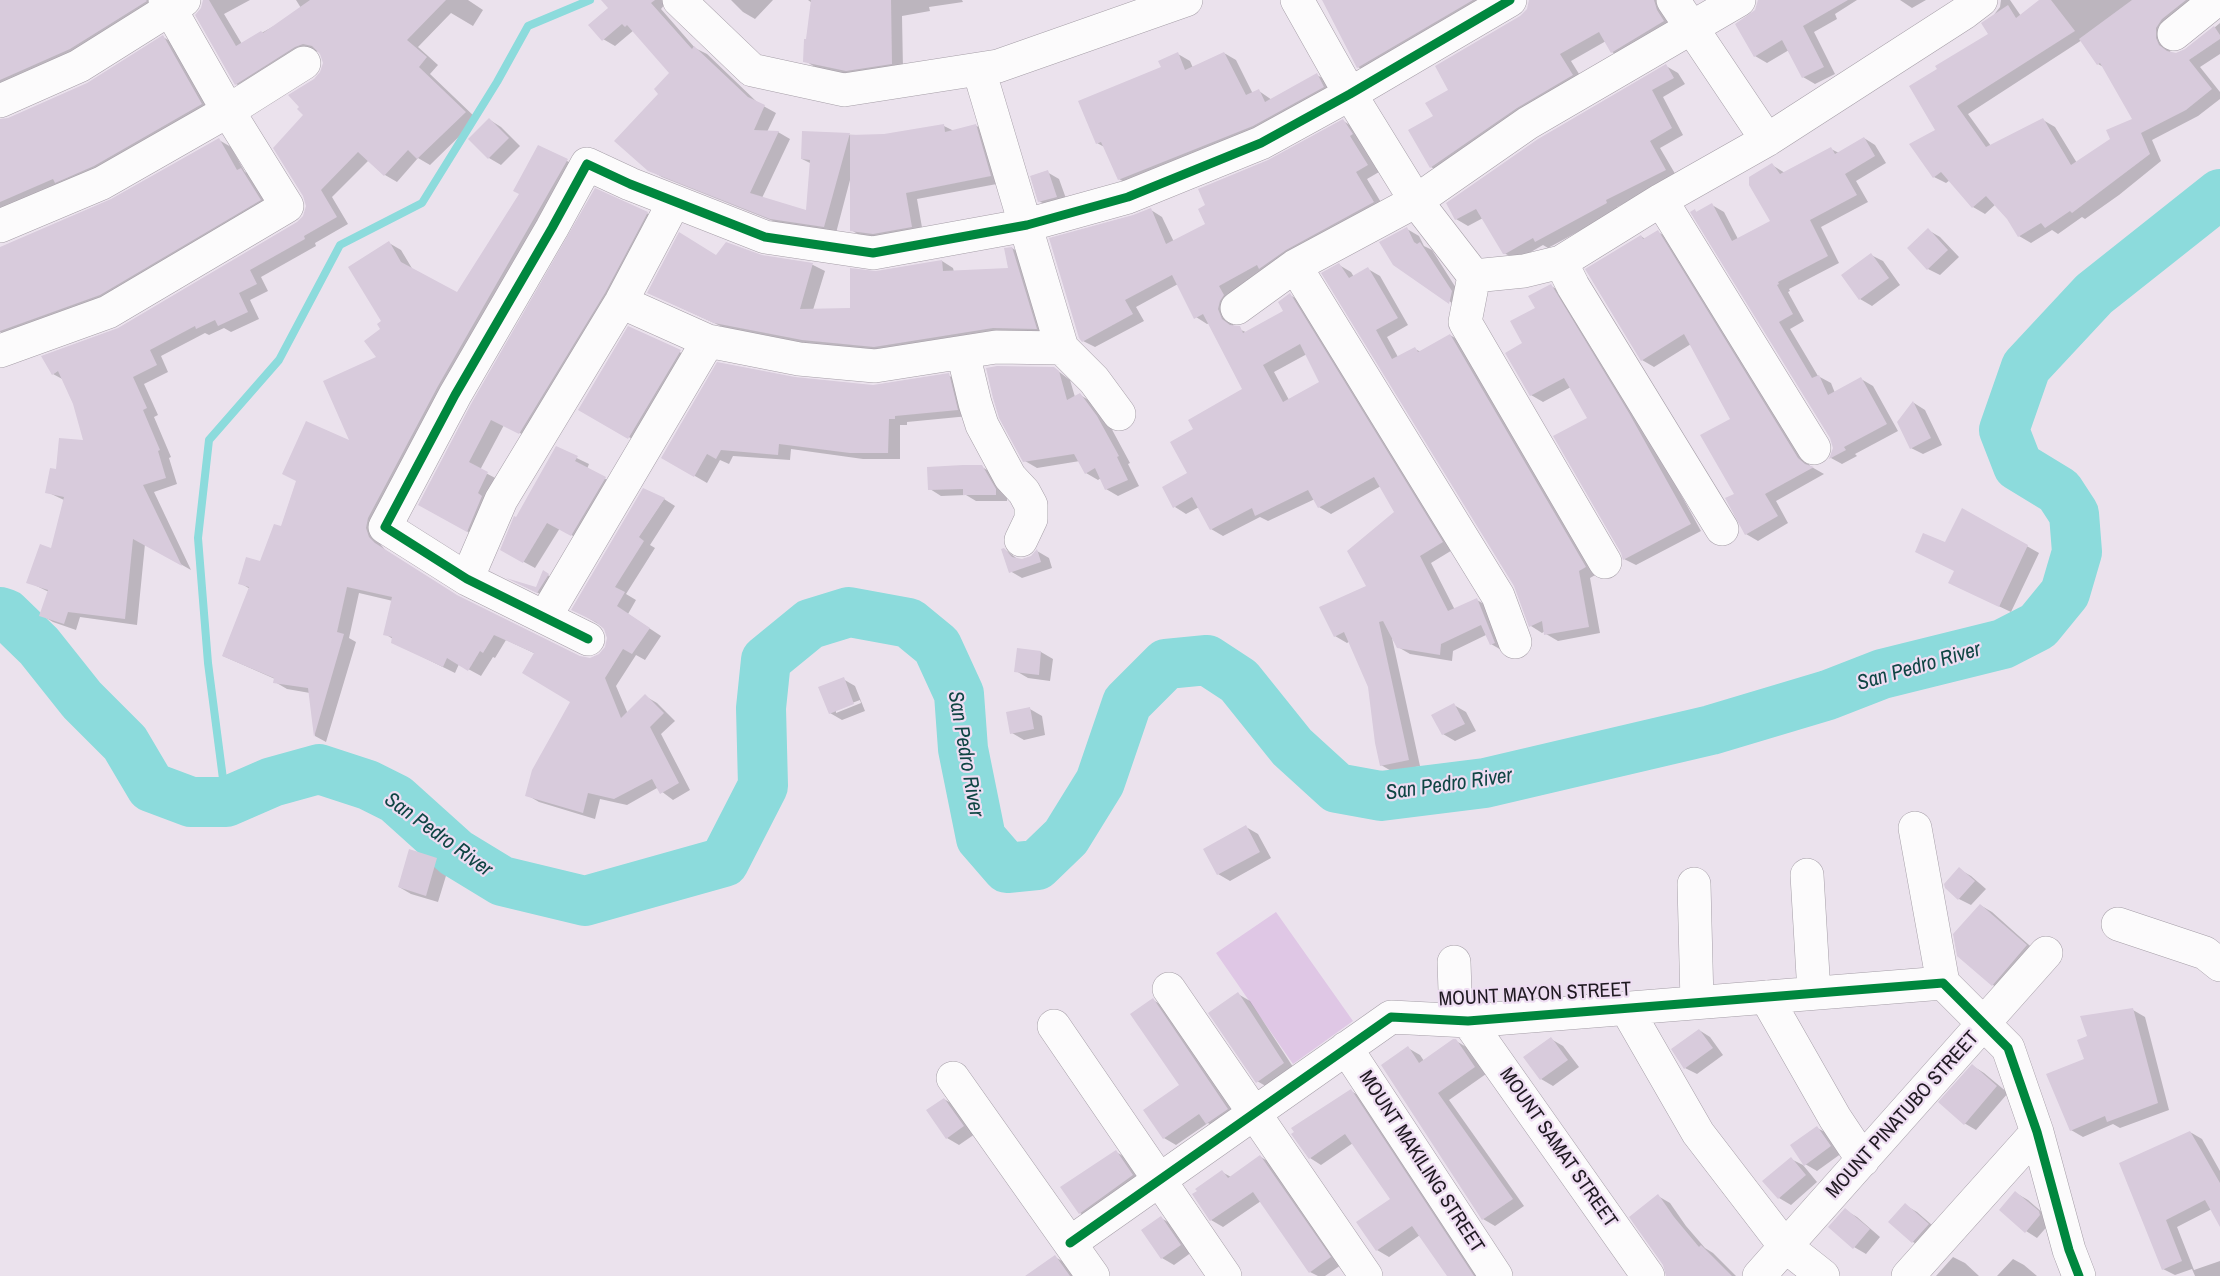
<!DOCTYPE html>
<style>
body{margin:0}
canvas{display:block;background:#ebe2ed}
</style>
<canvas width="2220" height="1276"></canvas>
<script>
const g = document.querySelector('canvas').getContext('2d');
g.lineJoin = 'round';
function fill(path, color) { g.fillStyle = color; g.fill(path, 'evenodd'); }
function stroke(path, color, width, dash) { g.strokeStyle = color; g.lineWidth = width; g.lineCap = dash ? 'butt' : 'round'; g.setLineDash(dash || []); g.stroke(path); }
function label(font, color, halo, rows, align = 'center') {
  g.font = font + ' "Archivo Narrow",sans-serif'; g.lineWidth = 4.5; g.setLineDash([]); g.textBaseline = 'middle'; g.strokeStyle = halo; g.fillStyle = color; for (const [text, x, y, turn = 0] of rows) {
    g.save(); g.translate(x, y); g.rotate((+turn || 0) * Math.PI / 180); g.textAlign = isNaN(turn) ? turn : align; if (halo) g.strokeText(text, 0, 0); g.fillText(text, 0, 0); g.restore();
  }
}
const green = new Path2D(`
 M1276,912L1353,1021L1293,1064L1216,953Z`);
const shadow = new Path2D(`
 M0,0H160L0,94Z
 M204,0H250L224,14L242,44L281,22L301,8L296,0H468L483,10L473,26L451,13L418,47L438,65L430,74L477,119L430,165L418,158L397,182L385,175L369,160L332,197L348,224L315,243L316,246L261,277L268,291L250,300L259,319L231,332L224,328L209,335L205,333L161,356L168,372L144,384L158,415L154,417L171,457L169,458L177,484L154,492L191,570L145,544L137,625L80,617L76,630L53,622L41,615L49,592L28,582L52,550L64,500L47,492L57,471L84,442L75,403L64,380L53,374L118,330L297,223L304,216L307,206L305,115L315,80L322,73L324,63L320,51L307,53L248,90L236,84L202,9Z
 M619,0H662L665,4L661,9L695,48L707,54L758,103L776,113L767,132H778L790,139L762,198L808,212L812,164L802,159L803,133L884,136L944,126L954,131L975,125L987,132L1002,183L917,199L923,233L886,240L863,237L851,230L850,180L836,233L783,225L662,177L649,170L660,94L671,73L634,30L615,46L603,39Z
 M731,0H773L755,19L743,12Z
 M808,0H962L963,2L929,7L930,11L902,16L903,70L859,77L817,68L805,61L812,3Z
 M1323,0H1496L1370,74L1358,67Z
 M1530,0H1668L1675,28L1624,59L1612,52L1606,41L1571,61L1584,82L1443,174L1431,167L1410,131L1435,117L1450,90L1528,9Z
 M1759,0H1857L1835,14L1837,19L1814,32L1835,74L1815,84L1803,77L1789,50L1767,63L1755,56L1757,9Z
 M1900,0H1926L1912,8Z
 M2001,0H2010L2021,16L2042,0H2206L2167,45L2171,53L2177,54L2187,50L2220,23V54L2200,67L2220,92V99L2198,116L2152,140L2161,161L2119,195L2085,219L2082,217L2058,234L2052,230L2031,243L2019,236L2008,218L1996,204L1985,214L1973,207L1950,180L1946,183L1934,177L1937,130L1990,34L1993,16L2000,7ZM2082,40L2098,64L2105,68L2134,120L2111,140L2077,163L2055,127L2043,120L1991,146L1968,114Z
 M163,37L175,44L213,111L0,214V121L8,120L90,83Z
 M1224,53L1236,60L1253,94L1259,91L1272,100L1317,75L1329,82L1335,94L1131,186L1119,179L1106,148L1097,143L1163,68L1178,54L1190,61L1193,68Z
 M1666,66L1678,73L1685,84L1663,97L1683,135L1660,148L1677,177L1617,207L1618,210L1548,248L1543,245L1517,260L1504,253L1483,218L1468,226L1456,219Z
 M490,120L501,127L520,146L501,165L489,158Z
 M1343,121L1355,128L1379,172L1367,179L1385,209L1230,317L1234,327L1248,333L1285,312L1290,295L1302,302L1454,549L1431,563L1455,610L1477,600L1489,607L1503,651L1491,644L1486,635L1453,651L1452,661L1410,654L1398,647L1392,638L1420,766L1393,772L1381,765L1370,686L1350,641L1347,643L1335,636L1369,587L1396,513L1381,486L1331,514L1319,507L1315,499L1268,521L1260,517L1223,536L1211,529L1199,507L1186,514L1175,507L1189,473L1195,430L1244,389L1210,323L1207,324L1196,317L1178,284L1136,307L1144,321L1095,347L1083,341L1133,216L1151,210L1162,217L1174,242L1207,225L1269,162ZM1307,354L1321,383L1289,400L1274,372Z
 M1864,138L1875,145L1886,163L1856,181L1868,202L1821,227L1839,263L1789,289L1790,291L1788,292L1804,321L1790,329L1818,376L1831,383L1835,393L1861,379L1873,386L1898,431L1855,454L1857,456L1842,464L1831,458L1834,448L1831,438L1695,211L1698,213L1712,205L1724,212L1738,239L1772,222V165L1785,173L1831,149L1839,153Z
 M219,140L231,147L245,172L253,176L272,207L112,301L10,338L0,332V248L110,202Z
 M539,147L579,167L378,535L381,545L387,552L462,599L579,657L590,659L600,655L606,647L608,638L605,628L585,616L664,499L675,506L650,545L655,548L626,594L636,600L628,614L661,636L645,660L636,655L616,686L628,714L645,696L657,703L675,721L661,734L690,790L673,800L657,788L627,805L600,799L595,819L539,802L527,795L572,702L536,654L506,640L495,658L493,657L481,676L459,664L455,673L392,642L393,639L385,634L393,601L359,593L349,638L356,642L326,742L315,736L310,693L287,689L275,682V679L223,656L250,589L240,583L261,563L282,528L352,443L379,358L389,243L401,250L413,270L458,294L521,193Z
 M1047,172L1059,179L1068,204L1051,208L1039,201Z
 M643,211L659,220L532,439L504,425L480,470L499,480L479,538L420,505Z
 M1407,229L1419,236L1424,246L1432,250L1463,299L1461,309L1394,264Z
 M1928,230L1940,237L1959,257L1940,275L1928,269Z
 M1658,232L1670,239L1810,466L1824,474L1776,501L1788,523L1758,541L1746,534L1736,494L1732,419L1691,344L1654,367L1642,360L1641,236L1645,239Z
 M1012,248L1024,255L1048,335L887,353L815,346L727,329L649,293L717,256L762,257L813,265L825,271L813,310H851L876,273L942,261L953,268L954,272L1010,269Z
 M1871,255L1883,261L1900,285L1872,306L1860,299Z
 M1339,265L1351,272L1354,277L1368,269L1380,276L1408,325L1387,337L1398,357L1415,349L1421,352L1450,335L1462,342L1597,574L1590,578L1600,633L1558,641L1546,634L1545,631L1542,633L1531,626L1515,586Z
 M1551,286L1562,292L1641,422L1701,531L1636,565L1624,559L1589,418L1571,387L1543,402L1531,395L1507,353L1524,343L1537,308Z
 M629,328L692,358L641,444L580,409Z
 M1054,368L1070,380L1075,397L1080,395L1092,402L1109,424L1130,463L1128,464L1139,486L1118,496L1106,489L1101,478L1098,480L1086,473L1080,461L1037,468L1025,461Z
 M948,375L960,382L969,416L907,422V425H900V459H863L791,449L790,460L733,456L729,464L720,460L707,483L664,458L795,379L873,386Z
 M1914,403L1925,410L1942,445L1923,454L1911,448Z
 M556,448L589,464L587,469L617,485L583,542L560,528L535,568L502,550Z
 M982,467L994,474L1007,497V501H976L966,495L941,496L930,489Z
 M1963,510L2039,553L2011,612L1950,583L1956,571L1917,552L1945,544Z
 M1004,549L1019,560L1032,557L1037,551L1049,558L1052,568L1022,578L1010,571Z
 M544,573L560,582L550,599L520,584L536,589Z
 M1018,650L1041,652L1053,659L1050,681L1028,678L1016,671Z
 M843,679L855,686L865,711L842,720L830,713ZM860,700L861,703L836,713V709Z
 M1454,705L1466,712L1476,731L1455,741L1443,734Z
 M1030,709L1042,716L1045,735L1024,740L1012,733Z
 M1246,827L1258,834L1271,858L1230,881L1218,874Z
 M410,851L437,859L449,866L438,902L411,894L399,887Z
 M1959,869L1971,876L1986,889L1971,905L1959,899Z
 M1980,905L1992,912L2038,953L2004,992L1993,985Z
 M1238,994L1250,1001L1295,1070L1269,1088L1257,1081Z
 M1153,1000L1165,1007L1239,1116L1219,1130L1208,1123L1176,1145L1164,1138L1145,1111L1181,1086Z
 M2133,1010L2145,1017L2169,1110L2120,1128L2113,1124L2083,1137L2071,1130L2089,1037Z
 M1699,1030L1710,1037L1723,1055L1697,1074L1685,1068Z
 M1551,1039L1563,1046L1579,1067L1553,1086L1541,1079Z
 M1456,1041L1468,1048L1486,1074L1449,1100L1524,1206L1495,1226L1483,1219L1408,1048L1420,1055L1424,1061Z
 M1973,1066L1984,1073L2008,1093L1976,1130L1964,1123Z
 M1351,1091L1363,1098L1480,1276H1448L1420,1235L1389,1257L1377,1250L1359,1222L1392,1199L1353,1143L1321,1165L1310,1158Z
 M944,1099L956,1106L975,1134L959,1145L947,1138Z
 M1817,1128L1829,1134L1842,1153L1817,1171L1805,1164Z
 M2190,1132L2202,1139L2220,1171V1222L2212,1209L2177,1227L2194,1270L2220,1261V1276H2195L2192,1269L2175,1275L2163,1269L2121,1164Z
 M1116,1152L1128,1159L1144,1183L1092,1220L1080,1213Z
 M1261,1157L1272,1164L1341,1265L1325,1276H1318L1310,1272L1261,1201L1223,1227L1211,1220L1194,1195L1222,1172L1231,1177Z
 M1791,1159L1803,1165L1817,1182L1791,1205L1779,1198Z
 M2016,1193L2028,1200L2051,1220V1222L2037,1238L2026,1231Z
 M1658,1196L1670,1203L1686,1226L1705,1248L1713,1253L1736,1276H1668Z
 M1905,1205L1917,1212L1940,1232L1925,1249L1913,1242L1890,1222Z
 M1845,1210L1857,1217L1880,1237L1866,1254L1854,1247Z
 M1161,1218L1173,1225L1192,1252L1174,1265L1162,1258Z
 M1055,1257L1067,1264L1076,1276H1044Z
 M1953,1257L1965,1263L1979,1276H1936Z
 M2013,1259L2024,1265L2037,1276H1997Z`);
const stream = new Path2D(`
 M226,802L208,663L198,538L209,440L279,360L340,245L422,203L497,82L528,26L590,0`);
const river = new Path2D(`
 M0,612L6,614L39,646L82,700L125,743L151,787L191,802H226L272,782L319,769L368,785L396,799L456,853L502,881L585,901L724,862L763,786L761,708L766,660L810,624L849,612L909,623L937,646L959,694L963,749L981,838L1007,868L1037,865L1066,837L1100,782L1127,703L1166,664L1207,660L1239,681L1292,747L1337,788L1381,796L1485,783L1711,730L1828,695L1882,674L2003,644L2038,626L2065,593L2077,552L2074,514L2059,491L2018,466L2004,430L2026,367L2094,294L2220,194`);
const building = new Path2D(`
 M0,0H146L147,1L70,49L0,80Z
 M203,0H209L236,46L261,31L263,33L310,0H446L407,40L427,57L419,67L466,112L417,159L408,150L384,176L358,152L321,190L337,217L304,236L305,239L250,270L257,284L239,293L248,312L218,326L215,320L196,329L195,326L150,350L157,365L133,377L147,408L143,410L160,450L158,451L166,478L143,485L182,566L133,539L125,619L68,612L64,624L39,616L48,590L26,583L40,544L51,548L64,497L45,493L50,468L56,469L59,438L83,440L73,404L58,371L52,375L41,356L118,328L297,222L303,216L306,206L303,196L273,148L303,115L297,109L299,107L288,95L314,79L320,72L323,63L320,54L312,46L303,44L295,47L235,85L195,15L201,8Z
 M601,0H655L651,3L692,49L694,46L748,97L765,105L754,130L779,131L750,193L806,210L810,160L801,159L802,131L850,133L824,227L770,219L648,171L614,141L658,94L654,89L669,73L627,25L625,27L622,24L602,41L588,25L608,8Z
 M811,0H891L892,64L846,71L803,62L804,39H806Z
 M1322,0H1473L1357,68Z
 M1529,0H1654L1657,10L1664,21L1611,53L1599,32L1560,54L1573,75L1517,108L1430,168L1408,130L1433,116L1425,103L1448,90L1435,66L1520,16L1527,9Z
 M1758,0H1848L1803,26L1824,67L1802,78L1782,40L1754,57L1735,24L1755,10Z
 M2039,0H2051L2075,31L1957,106L1986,147L2043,118L2071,165L2110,139L2106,130L2132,119L2100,63L2097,65L2079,39L2132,0H2186L2162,19L2156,28V38L2159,45L2167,51L2176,53L2185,49L2214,26L2220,35V39L2189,60L2212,89L2186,110L2141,133L2150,154L2072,213L2070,211L2045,228L2041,223L2018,237L2007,219L1986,196L1972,208L1941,172L1933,178L1909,144L1935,130L1909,86L1937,69L1935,66L1988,34L1981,23L2008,5L2016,18Z
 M163,35L202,104L94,166L55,183L53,179L0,202V119L8,118L87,83Z
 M1178,52L1185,70L1224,52L1246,95L1259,89L1265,102L1317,73L1324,87L1253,126L1118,180L1101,142L1096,144L1078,101L1161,67L1158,61Z
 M1666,64L1674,78L1652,90L1672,128L1650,141L1666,170L1606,200L1607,203L1535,242L1533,238L1505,254H1503L1476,209L1455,220L1446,203L1538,139Z
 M489,118L509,138L488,159L468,139Z
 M1343,119L1353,134L1350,136L1368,165L1356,172L1374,202L1286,250L1259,269L1257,265L1219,286L1224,295L1220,301L1218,309L1222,319L1230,325L1240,326L1243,333L1283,311L1278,302L1290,293L1443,542L1420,556L1448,611L1477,598L1495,643L1490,645L1481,625L1441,644L1440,655L1397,648L1383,621L1379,622L1409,760L1380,766L1375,743L1368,687L1344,632L1334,637L1319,607L1366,586L1347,551L1394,512L1374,477L1318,508L1308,490L1255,516L1252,508L1210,530L1192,497L1173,508L1162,487L1187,473L1170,442L1193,429L1188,420L1242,389L1203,314L1194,319L1172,275L1125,300L1133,314L1082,342L1079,338L1049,238L1133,215L1151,208L1166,244L1205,224L1198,209L1205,205L1198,189L1268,160ZM1300,344L1319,382L1283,402L1263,365Z
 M944,124L945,132L976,124L991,176L906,193L912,227L873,234L850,231V135L884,134Z
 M1864,137L1875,156L1845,174L1857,195L1810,220L1828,256L1778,282L1779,284L1777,285L1793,314L1779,322L1812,378L1819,375L1828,395L1861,377L1887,424L1844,447L1846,450L1829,459L1833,448L1830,438L1690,212L1695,209L1696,212L1712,203L1732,241L1770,221L1749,185V177L1772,163L1780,174L1831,147L1835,154Z
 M219,138L237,170L241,168L261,200L100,295L0,331V247L111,199Z
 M538,145L568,159L438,386L368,518L366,528L369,537L375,543L457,595L580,656L590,658L599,654L605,647L607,638L604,629L596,622L571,610L643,488L665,498L639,537L644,541L615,587L625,592L617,606L650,628L632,654L623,649L605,678L621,718L645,694L664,713L650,727L679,783L660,794L652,779L614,799L588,793L583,813L525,796L532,770L570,702L522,673L534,653L494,635L483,653L480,651L468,671L447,658L443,667L391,643L392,637L383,635L392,597L347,587L337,632L344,634L314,737L308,688L273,683L274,678L222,656L249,587L238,584L246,557L260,561L274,524L281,526L296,481L282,474L306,421L349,440L323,381L376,357L364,341L380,329L377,324L381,321L348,267L389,241L401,262L457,292L519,194L513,191Z
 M1048,170L1057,197L1038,202L1030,176Z
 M595,188L648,212L605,293L519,434L491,420L469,462L488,472L478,493L482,496L467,532L418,505L471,404Z
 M1407,227L1414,242L1417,244L1420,242L1452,291L1449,304L1393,265L1379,242Z
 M1928,228L1948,250L1927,270L1907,248Z
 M1658,230L1798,458L1805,464L1814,467L1765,494L1778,516L1745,535L1725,498L1734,494L1700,435L1730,419L1684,334L1641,361L1585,269L1641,235L1643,239Z
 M679,232L716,255L726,242L762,255L813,263L800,309L850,308V268L876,271L942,260L943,271L1008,268L1004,248L1012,247L1037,329L993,328L874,347L802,340L714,323L647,293Z
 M1871,253L1889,278L1859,300L1841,275Z
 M1339,263L1349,278L1368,267L1398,318L1376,330L1392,359L1415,347L1418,352L1450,334L1586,567L1579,571L1589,627L1544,635L1542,621L1529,627L1514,586L1321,273Z
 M1551,284L1629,413L1691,524L1623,560L1621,553L1553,436L1587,418L1564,378L1530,396L1505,353L1522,343L1510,321L1535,308L1528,296Z
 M628,326L681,350L628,439L578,410Z
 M717,362L795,377L873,385L949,373L958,410L895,416V419H889L888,453H850L779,444L778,455L721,450L716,459L707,454L694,477L661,458Z
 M997,366L1054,367L1059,371L1067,400L1080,393L1097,416L1119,456L1117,457L1128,480L1105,490L1095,468L1085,474L1074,454L1023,462L999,418L993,398L986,368Z
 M1913,401L1931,438L1910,449L1897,422Z
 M556,446L578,456L575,461L606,477L571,536L547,523L523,563L500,550L514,516L516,517Z
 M963,465H982L996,489V495H963V489L928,490L927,467Z
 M1962,508L2028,545L1999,607L1948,583L1954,571L1915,552L1923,533L1945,542Z
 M1004,548L1012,557L1022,559L1031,556L1037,549L1041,562L1009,573L1001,549Z
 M543,570L549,574L537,593L506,578L536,587Z
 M1017,648L1041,651L1039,675L1014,672Z
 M844,677L854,704L829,714L818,687Z
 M1454,703L1465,724L1442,735L1431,715Z
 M1030,707L1034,729L1010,734L1006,712Z
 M1246,825L1260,852L1217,875L1203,849Z
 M409,849L437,858L426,896L398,887Z
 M1959,867L1975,881L1958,900L1945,888L1944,884Z
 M1980,904L2027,945L1992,986L1957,956L1953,934Z
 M1238,992L1284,1063L1256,1083L1208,1013Z
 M1153,998L1228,1109L1206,1124L1199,1114L1163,1139L1143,1110L1179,1085L1130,1014Z
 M2133,1008L2158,1103L2107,1122L2105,1116L2070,1131L2046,1074L2084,1059L2077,1040L2087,1036L2080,1016Z
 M1699,1029L1713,1048L1684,1069L1671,1049Z
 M1551,1037L1568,1060L1540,1080L1523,1057Z
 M1453,1039H1456L1475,1067L1438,1093L1513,1199L1482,1220L1381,1065L1408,1046L1419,1063Z
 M1972,1064L1997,1086L1964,1125L1938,1102Z
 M1351,1089L1474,1276H1447L1412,1226L1376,1251L1356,1222L1390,1199L1345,1134L1309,1159L1291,1134L1294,1132L1291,1128Z
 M944,1098L964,1126L946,1139L926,1110Z
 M1817,1126L1831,1146L1804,1166L1790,1145Z
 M2190,1131L2220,1183V1227L2205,1200L2166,1220L2182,1261L2162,1270L2119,1163Z
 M1116,1150L1133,1175L1079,1214L1060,1187Z
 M1260,1155L1331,1257L1309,1273L1253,1192L1210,1221L1192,1194L1197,1191L1195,1189L1222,1170L1228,1178Z
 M1791,1157L1806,1175L1778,1199L1762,1181Z
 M2015,1191L2039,1211L2040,1215L2025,1233L1999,1210Z
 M1658,1194L1674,1217L1699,1247L1701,1245L1732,1276H1666L1663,1265L1629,1217Z
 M1905,1203L1929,1224L1912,1243L1888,1222Z
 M1845,1208L1870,1229L1853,1249L1828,1227Z
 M1161,1216L1181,1245L1161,1259L1141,1230Z
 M1055,1255L1070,1276H1025Z`);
const minor = new Path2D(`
 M679,0L752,70L844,90L998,66L1186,0
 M1297,0L1350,94L1416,201L1474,276L1524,271L1561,262L1661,200L1767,140L1964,13L1981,0
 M1673,0L1767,140
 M2174,34L2216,0
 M979,70L1062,348
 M0,101L79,66L184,0
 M1661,200L1814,448
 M0,226L102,183L228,111L304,63
 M1561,262L1573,286L1722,529
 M1295,266L1498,596L1515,642
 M1474,276L1465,322L1605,562
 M621,302L708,341L799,359L875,366L996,347L1062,348L1094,380L1119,414
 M1237,308L1295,266L1416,201L1528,123L1739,0
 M0,351L108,312L287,206L228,111L165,0
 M963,353L975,403L982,425L1010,477L1024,492L1031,505V519L1021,540
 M467,579L501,500L621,302L674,202
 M545,617L708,341
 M588,639L467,579L385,527L455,395L552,228L587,164L630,184L765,237L873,253L1027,225L1128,197L1261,143L1350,94L1510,0
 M1915,828L1943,983
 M1807,875L1814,993
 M1694,884L1697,1002
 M2118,924L2205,953L2220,965
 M1454,962L1456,1020
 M1169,989L1366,1276
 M1766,997L1835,1118L1863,1160
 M1626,1008L1698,1133L1784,1245L1823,1276
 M1468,1021L1648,1276
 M1054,1026L1225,1276
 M1346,1048L1496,1276
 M953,1078L1093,1276
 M1070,1243L1391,1017L1468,1021L1943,983L2008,1048L2037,1132L2069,1250L2079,1276
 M1759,1276L2046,953
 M1908,1276L2037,1132`);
const cycleway = new Path2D(`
 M588,639L467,579L385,527L455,395L552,228L587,164L630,184L765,237L873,253L1027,225L1128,197L1261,143L1350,94L1510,0
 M1070,1243L1391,1017L1468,1021L1943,983L2008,1048L2037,1132L2069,1250L2079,1276`);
const streetNames = [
 ["MOUNT MAYON STREET",1535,995,-3],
 ["MOUNT PINATUBO STREET",1903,1115,-48],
 ["MOUNT SAMAT STREET",1558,1148,55],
 ["MOUNT MAKILING STREET",1421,1162,57]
];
const waterNames = [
 ["San Pedro River",1919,667,-16],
 ["San Pedro River",965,754,80],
 ["San Pedro River",1449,785,-8],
 ["San Pedro River",438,835,36]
];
fill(green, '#dfc7e5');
fill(shadow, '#0003');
stroke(stream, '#8cdbdc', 8);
stroke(river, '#8cdbdc', 50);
fill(building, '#d8cbdc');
stroke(minor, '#a59ea7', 34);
stroke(minor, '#fcfbfc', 33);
stroke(cycleway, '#00873e', 9);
label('20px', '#1f1921', '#eeddf2', streetNames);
label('italic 21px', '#0f4544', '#eeddf2', waterNames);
</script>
